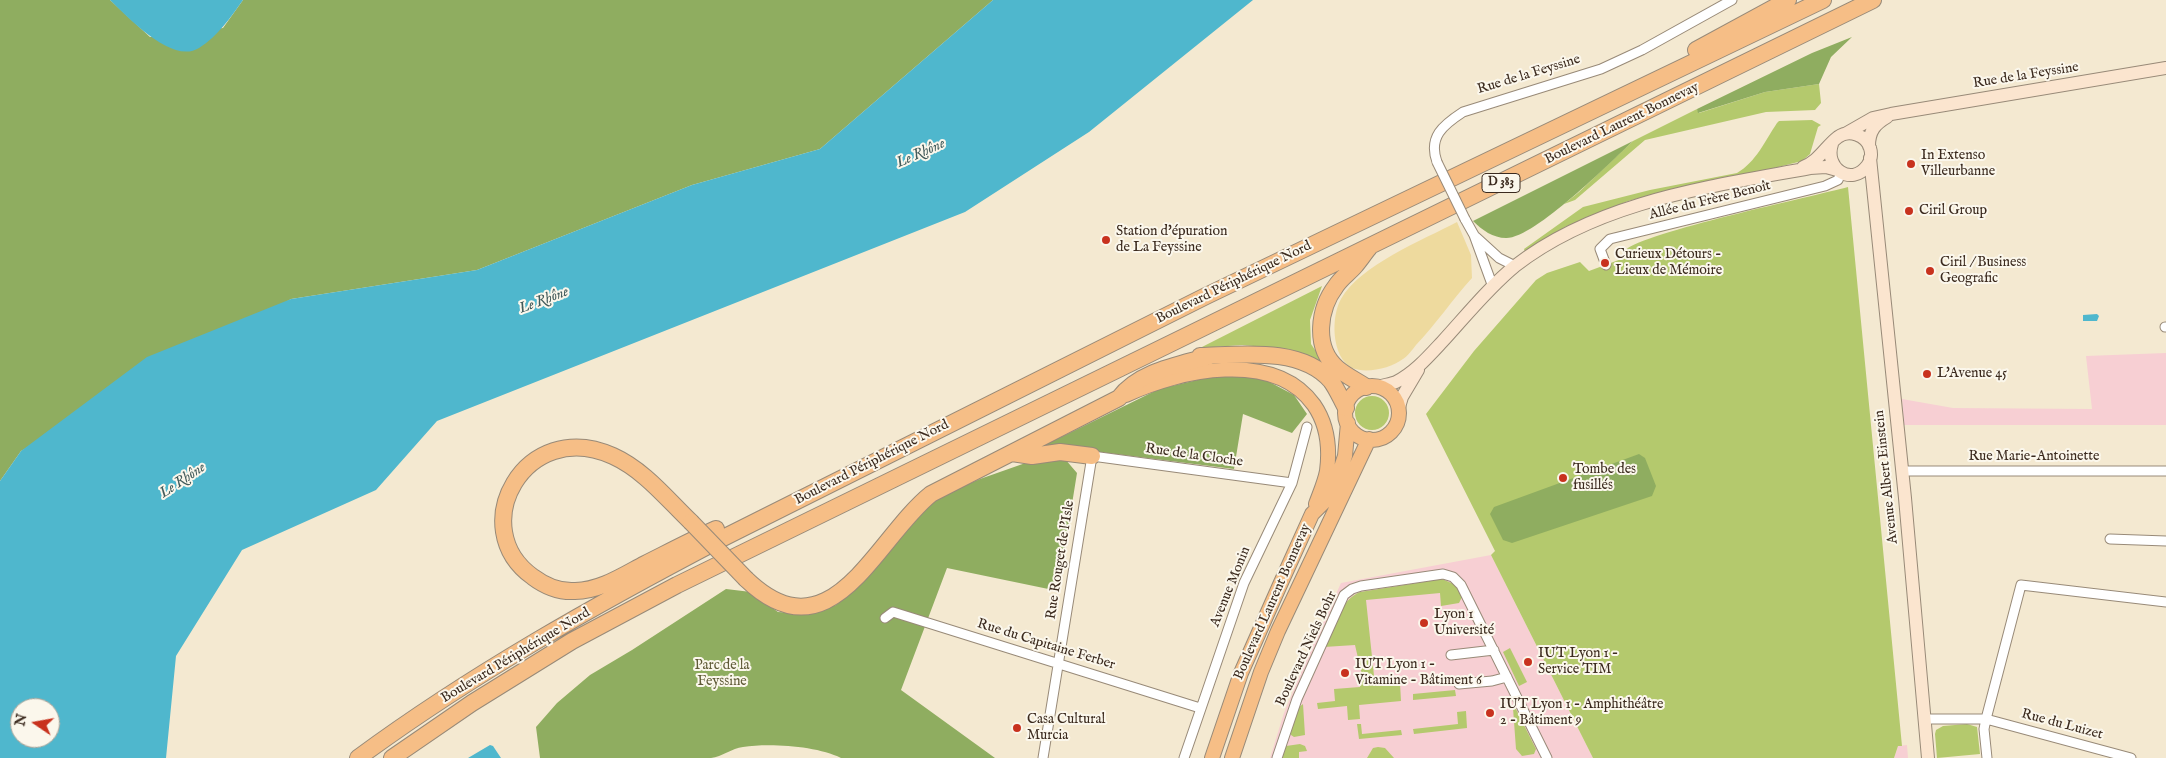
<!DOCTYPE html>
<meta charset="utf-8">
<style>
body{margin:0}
#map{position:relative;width:2166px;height:758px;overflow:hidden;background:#f4e9d1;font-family:"IM FELL English",serif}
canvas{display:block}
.north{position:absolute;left:10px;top:698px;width:50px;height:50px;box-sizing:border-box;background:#fbf7ec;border:1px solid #aea59a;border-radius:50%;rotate:282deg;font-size:14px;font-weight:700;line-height:20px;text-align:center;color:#3b2a1e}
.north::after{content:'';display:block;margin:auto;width:18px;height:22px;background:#c8321e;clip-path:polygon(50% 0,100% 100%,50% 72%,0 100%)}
</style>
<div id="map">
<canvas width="2166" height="758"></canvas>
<div class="north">N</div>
</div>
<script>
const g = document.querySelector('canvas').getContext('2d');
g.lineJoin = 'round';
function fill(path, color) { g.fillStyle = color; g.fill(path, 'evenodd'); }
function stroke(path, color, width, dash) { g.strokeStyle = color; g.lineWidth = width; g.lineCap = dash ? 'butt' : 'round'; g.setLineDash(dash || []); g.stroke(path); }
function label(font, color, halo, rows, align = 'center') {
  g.font = font + ' "IM FELL English",serif'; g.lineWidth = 4; g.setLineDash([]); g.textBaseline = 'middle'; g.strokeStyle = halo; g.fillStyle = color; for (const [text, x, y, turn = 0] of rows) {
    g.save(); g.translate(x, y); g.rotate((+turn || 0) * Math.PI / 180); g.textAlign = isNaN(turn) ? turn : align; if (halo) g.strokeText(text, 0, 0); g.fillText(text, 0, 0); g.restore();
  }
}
const built = new Path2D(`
 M2166,353V425H1904L1902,399L1953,408L2092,409L2086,356Z
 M1491,555L1593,758H1270L1284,713L1305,663L1341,583Z
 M1907,745L1908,758H1894L1898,746Z`);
const green = new Path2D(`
 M1819,84L1821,103L1815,110L1766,112L1645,140L1575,200L1564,204L1579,192L1633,141L1697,109L1699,113L1765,92Z
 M1812,120L1821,125L1818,127L1810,154L1802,161L1747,175L1677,188L1628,201L1565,227L1525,252L1524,249L1583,207L1650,190L1737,173C1756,162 1765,141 1777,123L1779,121Z
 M1848,187L1902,746H1898L1894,758H1593L1491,555L1495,551L1426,414L1474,351L1536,280L1547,273L1580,262L1589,271L1624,258L1626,250C1641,233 1815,196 1848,187Z
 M1322,286L1310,320L1311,344L1329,371L1264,347L1242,345L1200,348Z
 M1355 413a17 17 0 1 1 34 0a17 17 0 1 1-34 0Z
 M1442,579L1456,585L1462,597L1459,603L1441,606L1440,593L1366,600L1375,685L1400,683L1401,701L1359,705L1360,719L1348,720L1347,706L1318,709L1317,703L1335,701L1334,689L1360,687L1361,671L1355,645L1324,647C1332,629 1340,600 1360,592Z
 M1510,648L1527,682L1519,686L1503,652Z
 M1455,690L1456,696L1413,700V694Z
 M1303,704L1305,735L1294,737L1291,735C1291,726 1296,708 1303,704Z
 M1515,707L1536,749L1534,754L1522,756L1516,749L1513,708Z
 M1466,711L1467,728L1414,734L1413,729L1458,724L1457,712Z
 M1357,724H1361L1362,734L1401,730L1402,735L1359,739Z
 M1967,724L1977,727L1980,754L1937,758L1935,734L1936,730L1943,726Z
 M1300,744L1305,746L1307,751L1299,752V758H1282L1286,746Z
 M1378,747L1385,748L1394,758H1367L1373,748Z`);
const forest = new Path2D(`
 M0,0H110L150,37L223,28L243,0H993L820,149L692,185L477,270L291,299L21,451L0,481Z
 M1852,37L1831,57L1819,84L1765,92L1698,113L1697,109L1812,53Z
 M1633,141C1611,162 1534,239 1506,238C1493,238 1482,230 1473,221Z
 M1210,377H1260L1294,395L1307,414L1292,433L1243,414L1234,469L1060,447L1039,448L1159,389Z
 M1639,454L1645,458L1656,486L1652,496L1512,543L1503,540L1490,514L1494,507Z
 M1065,459L1077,473L1058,591L947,568L901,690L995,758H841C817,746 770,743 743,747C732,748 722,757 711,758C654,758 597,758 540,758L536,727L557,703L590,675L632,650L726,589L751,592L778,612L807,614L836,605L856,589L914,519L934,499L980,479L1034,460Z`);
const sand = new Path2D(`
 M1457,222L1471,255L1472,278C1452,300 1436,324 1416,345C1412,350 1408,356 1403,359C1391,368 1367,374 1352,368C1331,357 1331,316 1341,299C1360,265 1423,240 1457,222Z`);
const water = new Path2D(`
 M110,0H243C230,18 218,36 199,48C172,65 128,17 110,0Z
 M993,0H1253L1089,132L965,212L437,421L376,490L242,550L176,656L166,758H0V481L21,451L147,357L291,299L477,270L692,185L820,149ZM20,708H50V738H20Z
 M2097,314L2099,316L2097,321H2083V315Z
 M490,745L493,746L501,758H468Z`);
const street = new Path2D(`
 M1437,162C1428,137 1443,125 1463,112L1601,69L1642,50L1732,0
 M1465,219L1474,235L1493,287
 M1476,237L1499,258L1515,266
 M1606,265L1600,249L1610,239L1825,186L1838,180L1841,173
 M2165,327H2166
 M1902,471H2166
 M2110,539L2166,541
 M885,618L893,612L1200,708
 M1451,655L1494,650
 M1459,684L1492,681L1507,677
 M1925,719H1986L2131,758
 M1043,758L1092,456L1292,483
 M1184,758L1244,583L1292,483L1307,427
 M1277,758L1297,699L1344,595L1352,589L1361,586L1443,574L1453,577L1461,585L1547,758
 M1987,758L1984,729L1986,719L2021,585L2166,602`);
const secondary = new Path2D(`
 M1845,134L1873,118L1891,114L2166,68
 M1869,146C1869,131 1875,124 1887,117
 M1870,158L1905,498L1928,758
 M1803,167C1819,161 1825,147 1838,137C1849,129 1866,135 1870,148C1872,154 1871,161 1867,166C1851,187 1824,168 1832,144
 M1378,387C1384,385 1391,384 1396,382C1414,373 1428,357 1442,342C1465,317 1488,288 1515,266C1599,201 1709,187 1810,168L1826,167L1837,170
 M1399,407L1402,397L1418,370`);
const primary = new Path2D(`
 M1345 413a27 27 0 1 1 54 0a27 27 0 1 1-54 0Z
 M1126,395C1179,370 1274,349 1314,405C1327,424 1330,448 1327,471C1325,482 1320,493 1316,504
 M1212,758L1241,673L1279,587L1312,514L1326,500L1335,485L1345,456L1348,423
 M1232,758L1261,672L1278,631L1369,439`);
const highway = new Path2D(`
 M1696,50L1788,0
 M1200,356C1239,355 1301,346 1331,381C1337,389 1341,399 1346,408
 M1366,387C1357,381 1345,375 1337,368C1313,347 1319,308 1336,286C1341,278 1349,273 1355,266C1360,260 1364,254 1369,248
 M1012,453L1032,456L1060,452L1092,456
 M691,522C667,499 644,470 613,456C525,416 464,528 533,577C545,586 560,592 575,591C600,591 624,575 645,564C669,552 692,540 716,529
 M746,579C831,661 875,539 931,494L1119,398C1139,371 1179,365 1210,356
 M358,758C472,674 597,604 723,538L1206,296L1823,0
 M392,758L472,703L572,641L677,585L1873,0`);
const streetBridge = new Path2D(`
 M1437,162L1465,219`);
const highwayBridge = new Path2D(`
 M691,522L746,579`);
const markers = [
 [1911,164,5,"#c8321e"],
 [1909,211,5,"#c8321e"],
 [1106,240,5,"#c8321e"],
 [1605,263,5,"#c8321e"],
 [1930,271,5,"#c8321e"],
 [1927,374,5,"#c8321e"],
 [1563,478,5,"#c8321e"],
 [1424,623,5,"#c8321e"],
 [1528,662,5,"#c8321e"],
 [1345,673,5,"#c8321e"],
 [1490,713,5,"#c8321e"],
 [1017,728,5,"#c8321e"]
];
const shields = [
 [1501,183,38]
];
const shieldNames = [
 ["D 383",1501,183]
];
const streetNames = [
 ["Rue de la Feyssine",1529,75,-17],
 ["Rue de la Feyssine",2026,76,-9],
 ["Boulevard Laurent Bonnevay",1622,124,-26],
 ["Allée du Frère Benoît",1710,201,-14],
 ["Boulevard Périphérique Nord",1234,283,-26],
 ["Rue de la Cloche",1194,456,8],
 ["Rue Marie-Antoinette",2034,457],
 ["Boulevard Périphérique Nord",872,463,-27],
 ["Avenue Albert Einstein",1887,477,-96],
 ["Rue Rouget de l'Isle",1061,560,-81],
 ["Avenue Monin",1231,587,-68],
 ["Boulevard Laurent Bonnevay",1273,602,-66],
 ["Rue du Capitaine Ferber",1046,645,17],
 ["Boulevard Niels Bohr",1307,649,-65],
 ["Boulevard Périphérique Nord",516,656,-31],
 ["Rue du Luizet",2062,725,15]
];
const poiNames = [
 ["In Extenso",1921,156],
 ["Villeurbanne",1921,172],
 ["Ciril Group",1919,211],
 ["Station d'épuration",1116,232],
 ["de La Feyssine",1116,248],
 ["Curieux Détours -",1615,255],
 ["Lieux de Mémoire",1615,271],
 ["Ciril / Business",1940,263],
 ["Geografic",1940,279],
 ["L'Avenue 45",1937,374],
 ["Tombe des",1573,470],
 ["fusillés",1573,486],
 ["Lyon 1",1434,615],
 ["Université",1434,631],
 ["IUT Lyon 1 -",1538,654],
 ["Service TIM",1538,670],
 ["IUT Lyon 1 -",1355,665],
 ["Vitamine - Bâtiment 6",1355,681],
 ["IUT Lyon 1 - Amphithéâtre",1500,705],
 ["2 - Bâtiment 9",1500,721],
 ["Casa Cultural",1027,720],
 ["Murcia",1027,736]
];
const parkNames = [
 ["Parc de la",722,666],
 ["Feyssine",722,682]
];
const waterNames = [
 ["Le Rhône",921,154,-24],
 ["Le Rhône",544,301,-21],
 ["Le Rhône",183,481,-34]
];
fill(built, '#f7cfd3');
fill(green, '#b4c96d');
fill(forest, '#8fad60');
fill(sand, '#eeda9e');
fill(water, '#4fb7cd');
stroke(street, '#988a78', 11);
stroke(secondary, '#988a78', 14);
stroke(primary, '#988a78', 16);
stroke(highway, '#988a78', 18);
stroke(street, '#fff', 9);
stroke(secondary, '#fbe5cf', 12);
stroke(primary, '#f6be86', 14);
stroke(highway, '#f6be86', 16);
stroke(streetBridge, '#988a78', 11, []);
stroke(highwayBridge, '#988a78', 18, []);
stroke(streetBridge, '#fff', 9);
stroke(highwayBridge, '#f6be86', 16);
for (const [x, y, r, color] of markers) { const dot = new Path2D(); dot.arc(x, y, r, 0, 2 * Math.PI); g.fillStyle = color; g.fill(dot); stroke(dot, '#fbf7ec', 2); }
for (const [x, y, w] of shields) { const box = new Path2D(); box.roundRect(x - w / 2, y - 9.5, w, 19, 4); g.fillStyle = '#fbf7ec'; g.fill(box); stroke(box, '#3b2a1e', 1); }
label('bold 12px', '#3b2a1e', null, shieldNames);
label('14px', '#3b2a1e', '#fbf7ec', streetNames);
label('14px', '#3b2a1e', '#fbf7ec', poiNames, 'left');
label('14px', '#5f5a36', '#fbf7ec', parkNames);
label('italic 15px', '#425b5b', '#fbf7ec', waterNames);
</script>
